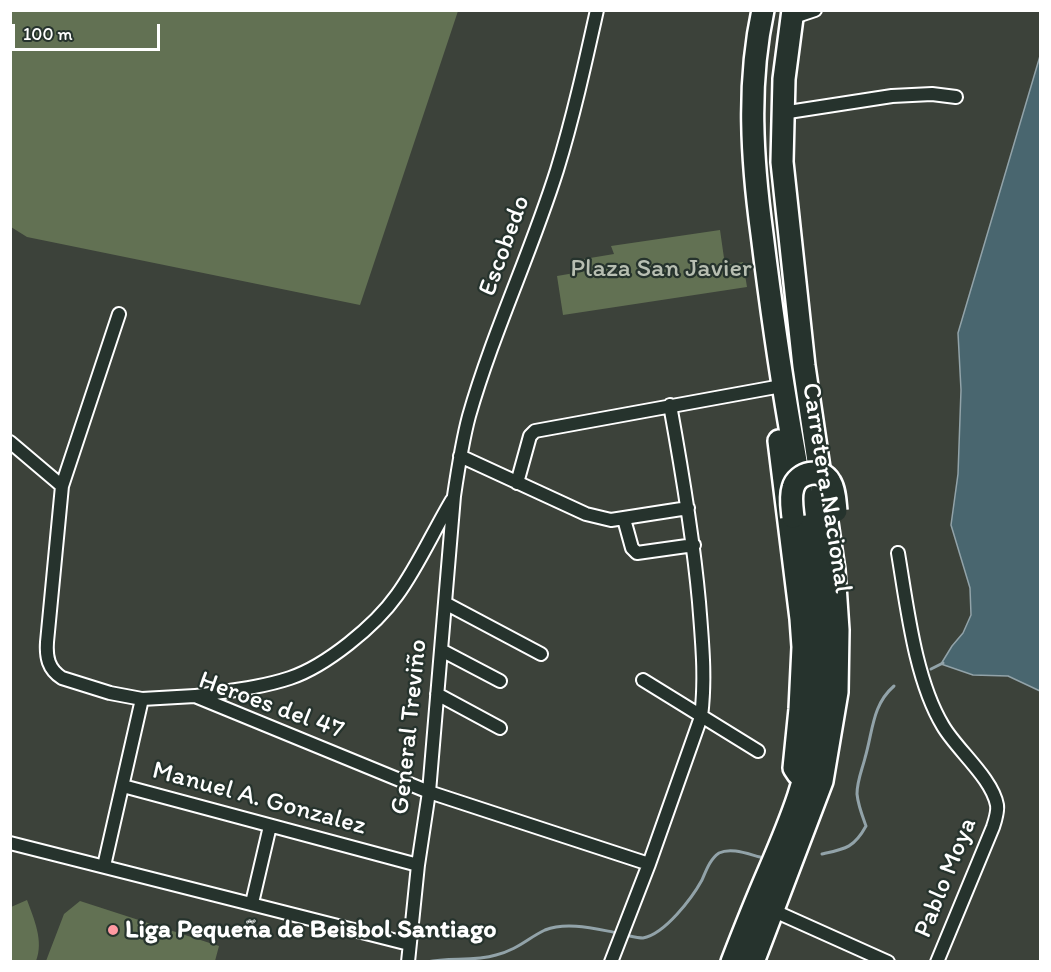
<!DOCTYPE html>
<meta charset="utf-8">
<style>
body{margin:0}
#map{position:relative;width:1051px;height:972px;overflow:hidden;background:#3c423a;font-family:Itim,sans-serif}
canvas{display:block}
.frame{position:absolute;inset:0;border:12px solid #fff;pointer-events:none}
.scale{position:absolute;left:12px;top:24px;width:148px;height:27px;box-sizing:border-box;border:3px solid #fff;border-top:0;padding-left:8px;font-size:18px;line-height:21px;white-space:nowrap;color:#fff;-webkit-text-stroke:4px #26332d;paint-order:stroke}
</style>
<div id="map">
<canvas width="1051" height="972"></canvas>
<div class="frame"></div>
<div class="scale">100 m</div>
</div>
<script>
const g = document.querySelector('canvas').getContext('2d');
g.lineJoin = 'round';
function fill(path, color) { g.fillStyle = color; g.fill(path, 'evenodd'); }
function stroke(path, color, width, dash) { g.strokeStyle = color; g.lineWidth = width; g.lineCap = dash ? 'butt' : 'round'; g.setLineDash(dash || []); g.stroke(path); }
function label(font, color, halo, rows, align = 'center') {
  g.font = font + ' Itim,sans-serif'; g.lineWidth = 4.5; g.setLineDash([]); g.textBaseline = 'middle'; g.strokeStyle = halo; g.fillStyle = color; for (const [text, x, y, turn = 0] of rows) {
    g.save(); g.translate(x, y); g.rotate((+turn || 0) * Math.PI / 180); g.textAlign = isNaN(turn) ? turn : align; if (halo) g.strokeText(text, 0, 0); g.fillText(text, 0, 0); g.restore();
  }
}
const green = new Path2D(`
 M10,11H458L360,305L27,237L11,227Z
 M720,230L725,265L743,262L747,287L563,315L557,276L586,271L584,259L614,254L611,246Z
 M27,900C34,919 44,941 36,961H11V907Z
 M80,901L219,946L215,961H46L64,914Z`);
const water = new Path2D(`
 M1040,56V691L1008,676L973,675L941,664L952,646L963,633L971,615L970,588L951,525L958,474L961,390L958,333Z`);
const stream = new Path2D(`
 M931,669L943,663
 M822,854C845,849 854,848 866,826C862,815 858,805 857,794C857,781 862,770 865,758C873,731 872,705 894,686
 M625,935C630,936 638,938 643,938C665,934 692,898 702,880C706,871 710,859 719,853C731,847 748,854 760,857
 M427,962C450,957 473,962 496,955C517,950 528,938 545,930C567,921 596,929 618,933`);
const street = new Path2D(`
 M791,18L815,10
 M782,113L892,96L932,94L956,97
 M119,314L62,486L47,642C46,657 48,669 62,678L110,693L142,699L195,696L429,792L649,864
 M10,442L62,486
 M460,456L586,514L611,520L688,508
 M517,483L530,436L535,431L776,387
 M624,519L632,548L637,553L694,545
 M898,553C907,606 915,680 943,726C957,750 992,778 997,805C998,811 995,821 993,827L937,962
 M445,603L541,654
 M441,650L500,681
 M643,680L758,751
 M437,694L500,728
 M196,696C227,691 260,688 290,678C326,666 375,626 397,595C417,568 434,530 452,500
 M123,786L418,865
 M10,843L409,944
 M104,866L142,699
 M252,903L270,826
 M772,910L888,962
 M408,962L418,865L429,792L454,496C458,469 462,442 469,416C493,332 531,253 557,170C573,118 585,64 597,10
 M611,962L649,864L701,717C706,678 702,641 699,602C693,535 682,471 670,405`);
const highway = new Path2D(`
 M779,441L801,619L803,647L800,709L794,768L798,774
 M732,962C744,931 756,901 769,871C791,820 810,774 816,718C826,619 807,524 790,427C779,363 770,299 762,234C752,160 747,84 763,10
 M753,962L822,781L837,692L838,630L834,570L804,366L782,162L784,79L793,10`);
const highwayBridge = new Path2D(`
 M793,517C792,508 790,497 793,488C797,472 822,467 830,482C835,490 835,502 836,511`);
const markers = [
 [113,930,6,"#ff9aa2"]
];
const streetNames = [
 ["Escobedo",505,246,-70],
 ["Carretera Nacional",826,488,81],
 ["Heroes del 47",271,706,20],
 ["General Treviño",410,727,-84],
 ["Manuel A. Gonzalez",259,799,15],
 ["Pablo Moya",946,878,-68]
];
const parkNames = [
 ["Plaza San Javier",661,269]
];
const poiNames = [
 ["Liga Pequeña de Beisbol Santiago",125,930]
];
fill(green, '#627153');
fill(water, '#49666f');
stroke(water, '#92a3a9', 1.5);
stroke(stream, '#92a3a9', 3);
stroke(street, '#fff', 16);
stroke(highway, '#fff', 26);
stroke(street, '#26332d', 12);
stroke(highway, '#26332d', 21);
stroke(highwayBridge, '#fff', 26, []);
stroke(highwayBridge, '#26332d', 21);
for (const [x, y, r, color] of markers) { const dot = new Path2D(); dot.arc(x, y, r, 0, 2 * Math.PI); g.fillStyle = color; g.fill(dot); stroke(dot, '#26332d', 2); }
label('26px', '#fff', '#26332d', streetNames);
label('26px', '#b8bfb2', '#26332d', parkNames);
label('bold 26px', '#fff', '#26332d', poiNames, 'left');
</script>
